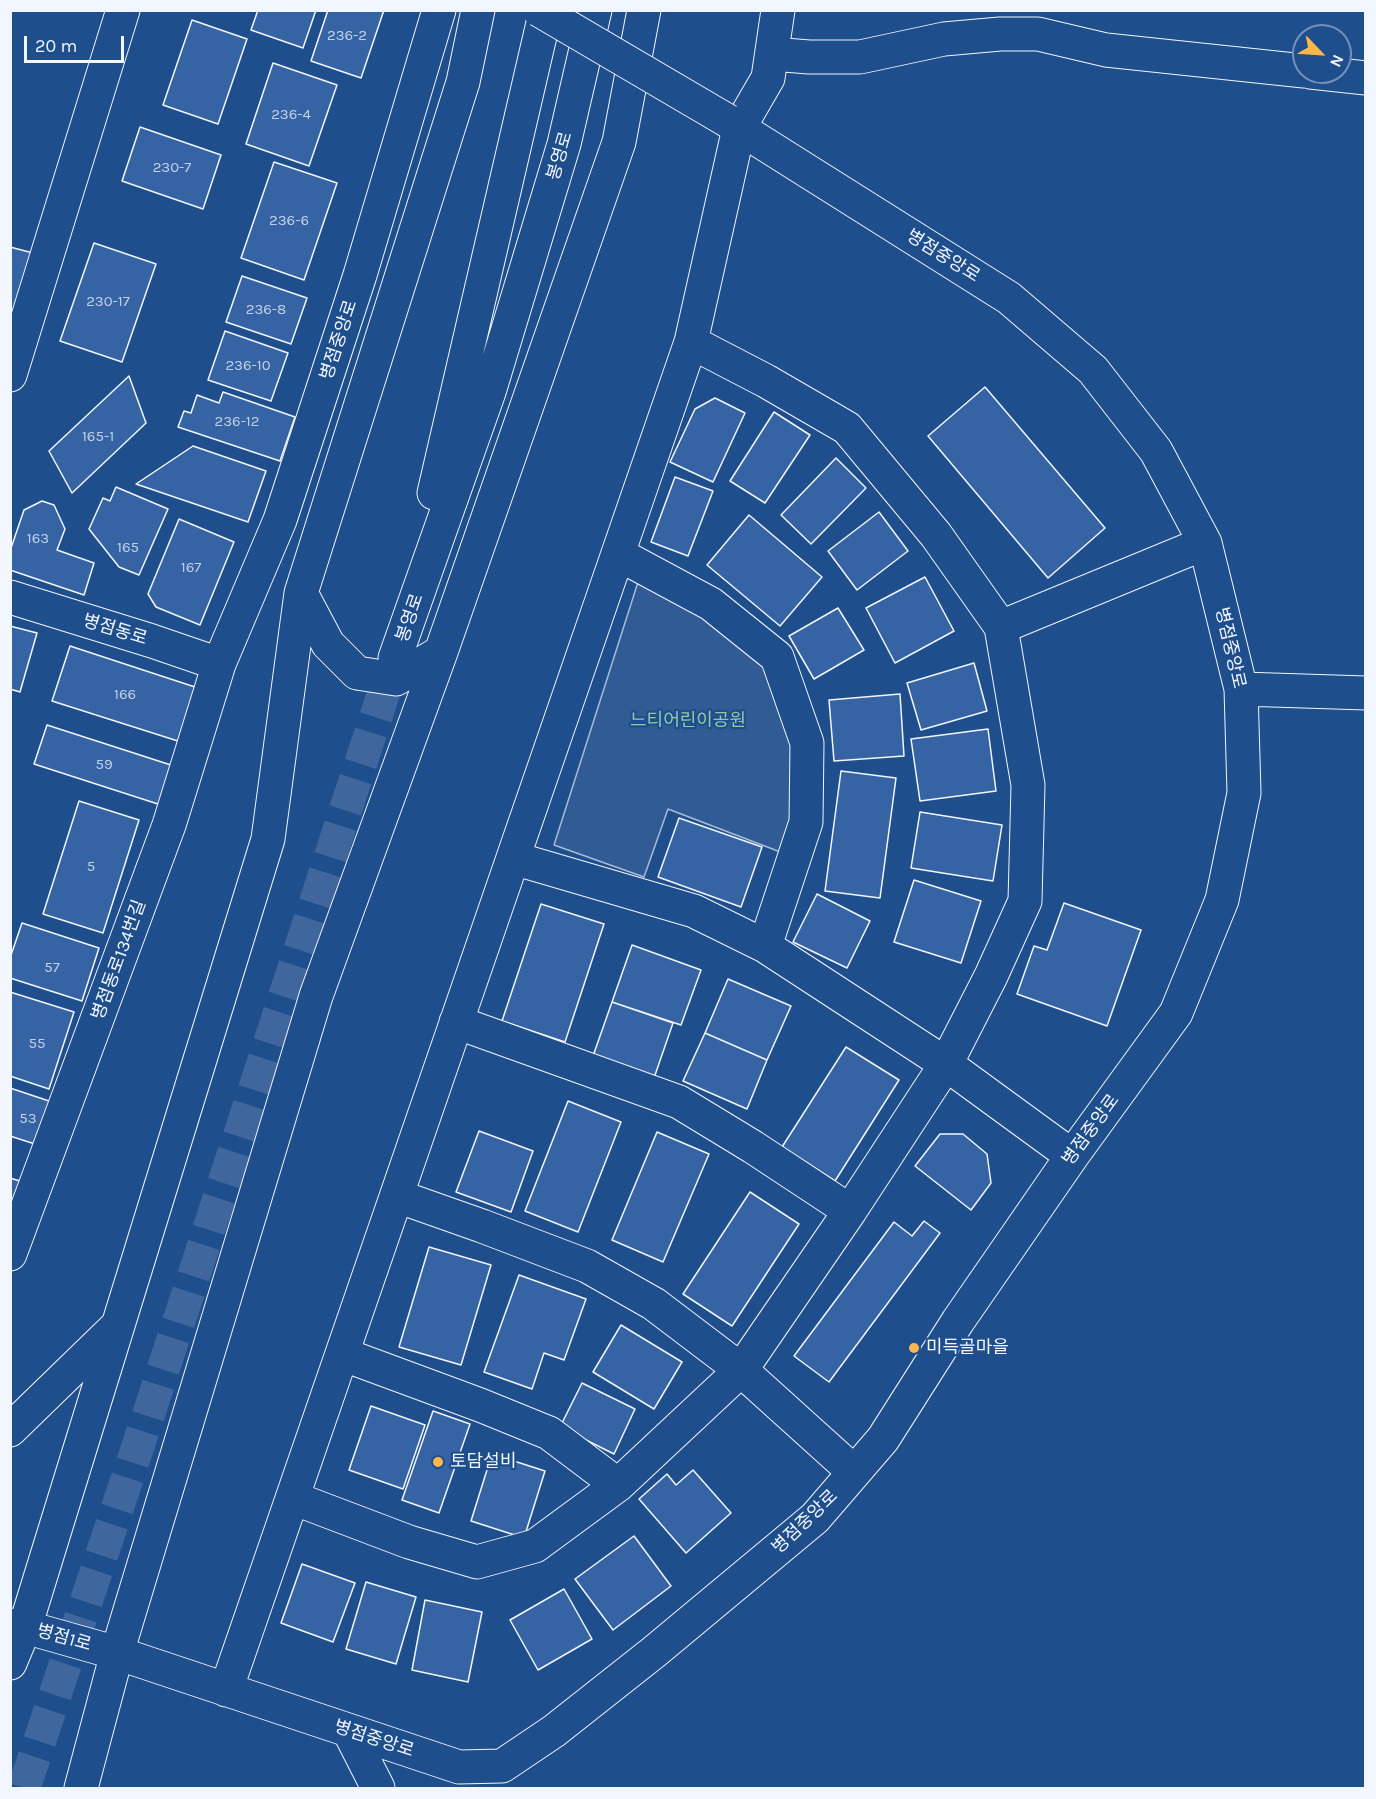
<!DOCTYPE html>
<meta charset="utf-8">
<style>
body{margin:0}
#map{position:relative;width:1376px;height:1799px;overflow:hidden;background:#1f4e8c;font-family:Karla,sans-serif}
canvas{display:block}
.frame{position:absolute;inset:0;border:12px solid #f2f6ff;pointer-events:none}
.north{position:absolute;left:1292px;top:24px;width:60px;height:60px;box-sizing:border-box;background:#1f4e8c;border:2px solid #7391ba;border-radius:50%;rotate:115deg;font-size:16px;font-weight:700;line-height:24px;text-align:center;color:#f2f6ff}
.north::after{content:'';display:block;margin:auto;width:21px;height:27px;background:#ffb74d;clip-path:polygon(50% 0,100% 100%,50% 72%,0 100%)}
.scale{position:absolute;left:24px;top:36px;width:100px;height:27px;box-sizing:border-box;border:3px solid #f2f6ff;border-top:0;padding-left:8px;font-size:18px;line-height:21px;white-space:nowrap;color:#f2f6ff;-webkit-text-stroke:4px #1f4e8c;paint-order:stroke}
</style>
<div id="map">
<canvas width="1376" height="1799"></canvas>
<div class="frame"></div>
<div class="north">N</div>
<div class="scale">20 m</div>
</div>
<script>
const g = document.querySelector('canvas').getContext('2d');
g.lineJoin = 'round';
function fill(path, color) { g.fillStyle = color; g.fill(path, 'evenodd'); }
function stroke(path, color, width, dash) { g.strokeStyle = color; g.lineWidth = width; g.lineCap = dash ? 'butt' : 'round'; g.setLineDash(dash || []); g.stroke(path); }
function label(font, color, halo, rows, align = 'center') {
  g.font = font + ' Karla,"Noto Sans KR",sans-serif'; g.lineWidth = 4.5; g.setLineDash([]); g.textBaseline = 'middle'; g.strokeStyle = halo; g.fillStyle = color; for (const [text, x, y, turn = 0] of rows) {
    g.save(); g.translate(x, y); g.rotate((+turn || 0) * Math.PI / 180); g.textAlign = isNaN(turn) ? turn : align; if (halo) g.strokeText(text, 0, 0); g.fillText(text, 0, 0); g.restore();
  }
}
const built = new Path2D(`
 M639,579L700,612L765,667L796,742L795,824L783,853L668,809L644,877L554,845Z`);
const building = new Path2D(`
 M258,10H316L303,48L251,30Z
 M328,10H384L361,78L311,61Z
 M192,20L247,39L218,124L163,105Z
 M273,63L337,85L309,166L246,144Z
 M140,127L221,155L203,209L122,181Z
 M274,162L337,183L304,280L241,258Z
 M94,243L156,264L122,362L60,341Z
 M10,247L33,253L10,331Z
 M242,276L307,298L291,344L226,322Z
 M225,331L288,353L271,401L208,380Z
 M129,376L146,423L72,493L49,451Z
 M985,387L1105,528L1048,578L928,436Z
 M223,392L295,417L280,461L178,427L184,411L191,413L197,395L219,403Z
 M715,398L745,413L713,482L670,462L695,409Z
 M774,412L810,435L765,503L730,481Z
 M193,446L266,471L248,522L136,484Z
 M836,458L866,488L811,544L781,515Z
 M675,477L713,491L688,556L651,542Z
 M116,487L168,509L139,575L119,567L89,529L103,498L110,501Z
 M42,501L54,505L65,529L57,550L94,563L84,595L10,570V551L24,510Z
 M879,512L908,551L857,590L828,551Z
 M749,515L822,577L780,626L707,565Z
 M179,519L234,542L200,625L156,607L148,594Z
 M925,577L954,631L895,663L866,608Z
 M838,608L864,650L814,679L789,636Z
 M10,626L37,633L20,692L10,689Z
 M70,646L198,688L181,742L52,701Z
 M974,663L987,711L921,730L907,683Z
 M900,694L904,756L834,761L829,700Z
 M47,725L174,766L161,805L34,764Z
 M988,729L996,791L920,801L911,739Z
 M841,771L896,778L880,898L825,891Z
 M79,801L139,820L103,933L43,914Z
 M920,812L1002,825L993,881L911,868Z
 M679,818L762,847L741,907L658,877Z
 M914,880L981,901L961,963L894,942Z
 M817,894L870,921L847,968L793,942Z
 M1064,903L1141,930L1107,1026L1017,994L1034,946L1047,950Z
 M541,904L604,924L565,1042L502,1021Z
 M22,923L99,948L82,1001L10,978V958Z
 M632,945L701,970L681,1025L612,1002Z
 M728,979L791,1006L767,1060L705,1033Z
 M10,992L74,1012L49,1089L10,1076Z
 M612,1002L673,1023L654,1078L593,1056Z
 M705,1033L767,1060L747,1109L683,1081Z
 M846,1047L899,1080L835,1181L782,1147Z
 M10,1088L52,1102L38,1145L10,1136Z
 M568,1101L621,1122L578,1232L525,1211Z
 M479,1131L533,1151L511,1212L456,1192Z
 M657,1132L709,1154L663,1262L612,1240Z
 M940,1134H963L987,1154L991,1183L971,1210L915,1166Z
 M10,1178L23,1182L10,1220Z
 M750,1192L799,1224L732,1326L683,1294Z
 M924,1221L940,1233L829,1382L794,1356L894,1222L912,1236Z
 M429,1247L491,1265L461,1365L399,1347Z
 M519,1275L586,1299L564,1360L544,1353L532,1389L484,1372Z
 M621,1325L682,1362L654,1409L593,1372Z
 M582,1383L635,1409L614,1454L560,1427Z
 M371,1406L425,1425L403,1489L349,1470Z
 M433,1411L470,1424L439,1513L402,1500Z
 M492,1454L545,1471L524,1538L471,1521Z
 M693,1470L731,1513L686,1553L639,1499L667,1474L676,1485Z
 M634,1536L671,1586L613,1630L575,1579Z
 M302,1564L355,1583L333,1642L281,1623Z
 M366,1582L416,1597L396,1664L346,1649Z
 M564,1589L592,1639L538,1670L510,1620Z
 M425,1600L482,1612L468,1682L412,1670Z`);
const highwayTunnel = new Path2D(`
 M24,1788L149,1413L395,658`);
const minor = new Path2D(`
 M772,54L809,57H860L944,39L1000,34H1038L1106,50L1304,71
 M1310,72L1366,78
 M10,375L123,10
 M618,554L711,604L777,657L807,743L806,822L765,946
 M301,593L328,644L357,673L396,679L441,652
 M10,597L152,641L219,664
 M1001,627L1205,543
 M1241,689L1366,693
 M513,858L694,911L765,946L946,1064L1072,1156
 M456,1022L679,1102L753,1147L850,1211
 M397,1196L482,1226L587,1266L654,1304L741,1370L854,1472
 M10,1254L169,825L219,664L280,520L360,275L439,10
 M342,1354L480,1405L549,1433L618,1485
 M10,1430L116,1327
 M293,1498L409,1542L477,1562L535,1546L618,1485L741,1370L850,1211L946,1064L991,976L1025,901L1028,785L1001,627L936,535L847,428L766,381L691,342
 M10,1625L25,1627L117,1653L459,1767L502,1766L554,1731L654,1652L815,1518L883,1439L958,1321L1072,1156L1176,1013L1222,900L1244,793L1241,689L1205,543L1156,451L1093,370L1009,298L728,121
 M25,1627L268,839L301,593L463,82L478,10
 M117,1653L316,996L441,652L619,142L644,10
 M226,1690L691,342L739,128L768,78L778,10
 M349,1731L378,1788`);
const highway = new Path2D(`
 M434,493L546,10
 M395,658L489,392L564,144L595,10
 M10,1663L25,1627
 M81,1788L117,1653`);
const minorBridge = new Path2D(`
 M539,10L728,121`);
const markers = [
 [914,1348,6,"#ffb74d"],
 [438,1462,6,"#ffb74d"]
];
const numberNames = [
 ["236-2",347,36],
 ["236-4",291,115],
 ["230-7",172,168],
 ["236-6",289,221],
 ["230-17",108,302],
 ["236-8",266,310],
 ["236-10",248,366],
 ["236-12",237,422],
 ["165-1",98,437],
 ["163",38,539],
 ["165",128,548],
 ["167",191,568],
 ["166",125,695],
 ["59",104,765],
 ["5",91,867],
 ["57",52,968],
 ["55",37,1044],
 ["53",28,1119]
];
const streetNames = [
 ["봉영로",560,156,-74],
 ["병점중앙로",943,256,32],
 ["병점중앙로",339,340,-72],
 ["봉영로",410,618,-71],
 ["병점동로",115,630,17],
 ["병점중앙로",1230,648,77],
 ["병점동로134번길",119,960,-70],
 ["병점중앙로",1091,1130,-54],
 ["병점중앙로",805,1522,-44],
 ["병점1로",64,1638,16],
 ["병점중앙로",374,1739,18]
];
const parkNames = [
 ["느티어린이공원",688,721]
];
const poiNames = [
 ["미득골마을",926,1348],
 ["토담설비",450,1462]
];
fill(built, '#305b95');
stroke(built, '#a8bbd7', 1.5);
fill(building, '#3563a3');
stroke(building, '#f2f6ff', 1.5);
stroke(highwayTunnel, '#3f679d', 33, [33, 16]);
stroke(minor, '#f2f6ff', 35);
stroke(highway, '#f2f6ff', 35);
stroke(minor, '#1f4e8c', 33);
stroke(highway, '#1f4e8c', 33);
stroke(minorBridge, '#f2f6ff', 35, []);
stroke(minorBridge, '#1f4e8c', 33);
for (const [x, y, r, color] of markers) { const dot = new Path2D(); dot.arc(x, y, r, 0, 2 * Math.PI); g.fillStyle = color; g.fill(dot); stroke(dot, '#1f4e8c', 2); }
label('15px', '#c3d1e8', null, numberNames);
label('18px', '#f2f6ff', '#1f4e8c', streetNames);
label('18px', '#97c8a6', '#1f4e8c', parkNames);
label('18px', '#f2f6ff', '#1f4e8c', poiNames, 'left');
</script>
